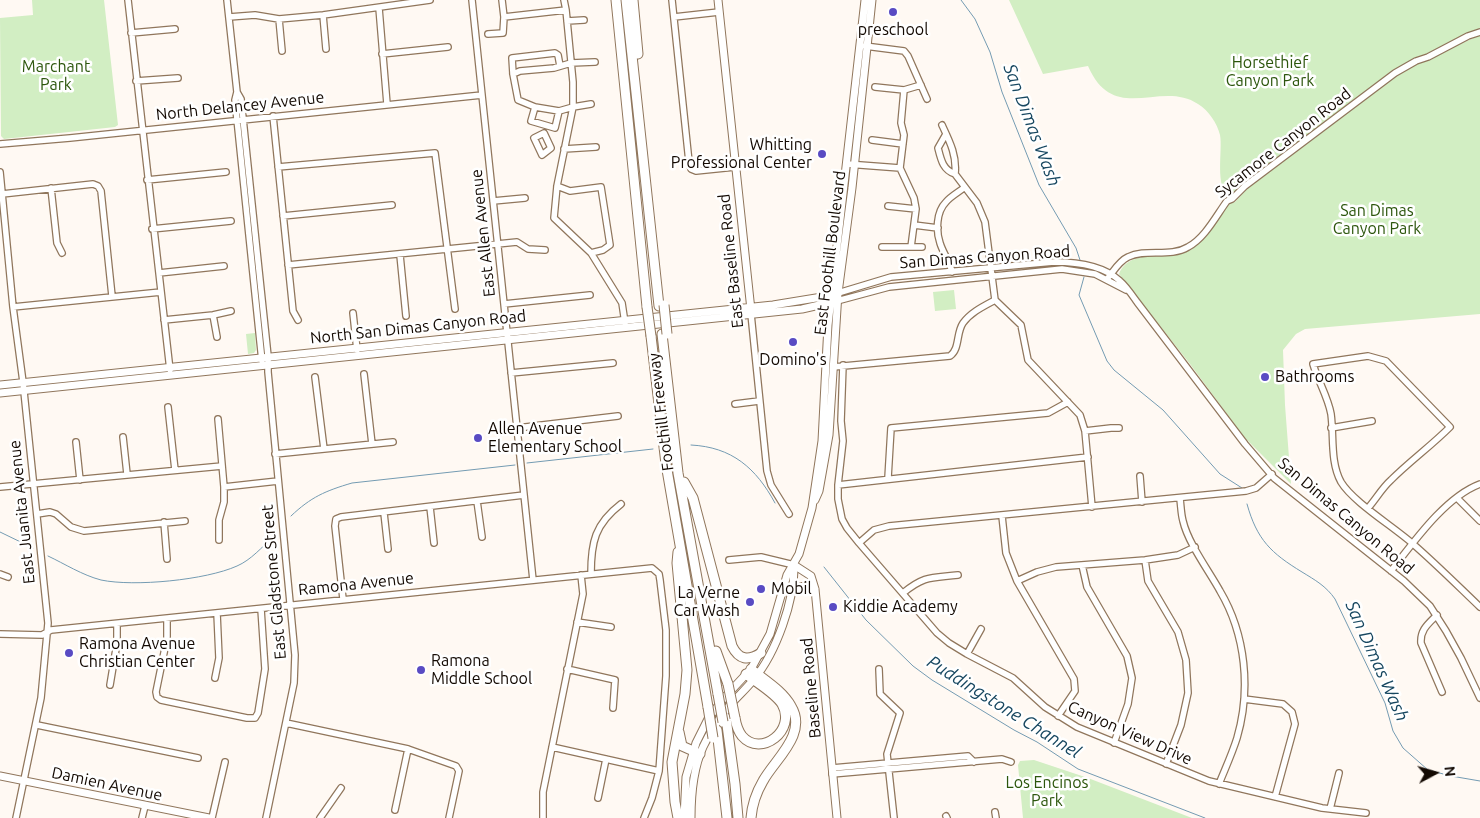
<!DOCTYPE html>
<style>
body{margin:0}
#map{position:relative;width:1480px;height:818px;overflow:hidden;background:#fff9f3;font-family:Ubuntu,sans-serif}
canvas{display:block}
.north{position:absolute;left:1410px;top:748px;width:50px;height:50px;-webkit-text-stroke:4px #fff;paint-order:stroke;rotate:84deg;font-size:14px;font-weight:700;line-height:20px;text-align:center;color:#130902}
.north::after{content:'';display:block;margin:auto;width:18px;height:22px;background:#130902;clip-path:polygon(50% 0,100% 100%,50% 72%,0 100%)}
</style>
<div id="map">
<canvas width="1480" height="818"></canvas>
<div class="north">N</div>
</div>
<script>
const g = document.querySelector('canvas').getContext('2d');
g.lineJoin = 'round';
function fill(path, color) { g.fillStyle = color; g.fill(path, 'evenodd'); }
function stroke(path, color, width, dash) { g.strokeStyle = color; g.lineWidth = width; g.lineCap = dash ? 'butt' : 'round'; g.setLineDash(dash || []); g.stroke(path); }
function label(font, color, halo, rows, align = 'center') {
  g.font = font + ' Ubuntu,sans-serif'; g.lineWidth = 5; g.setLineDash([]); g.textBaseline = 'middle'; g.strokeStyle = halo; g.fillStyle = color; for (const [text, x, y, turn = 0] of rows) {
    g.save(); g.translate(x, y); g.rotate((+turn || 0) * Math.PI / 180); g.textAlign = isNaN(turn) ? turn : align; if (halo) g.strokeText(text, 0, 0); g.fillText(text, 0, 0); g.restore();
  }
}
const green = new Path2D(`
 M32,0H104L118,125L115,127L4,139L1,136L0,18L33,15Z
 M1009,0H1480V29L1470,32L1396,69L1242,185L1230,196C1214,189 1223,150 1220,135C1217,123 1209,111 1198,104C1161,79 1114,126 1088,66L1043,74Z
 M1480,35V314L1305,329L1296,334L1283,350L1285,405L1291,484L1244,437L1190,364L1119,274C1130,246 1171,262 1192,249C1206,240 1218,217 1228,204L1235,202L1247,189L1398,75L1417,64Z
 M954,290L956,309L935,311L933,292Z
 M255,333L256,350L254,353L248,354L246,334Z
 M1034,760L1088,778L1192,818H1023L1018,765L1020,761Z`);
const stream = new Path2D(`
 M961,0L975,19L990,52L1002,92L1039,185L1076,248L1080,260
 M1084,277L1079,295L1107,361L1114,370L1163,410L1220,474L1242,488
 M691,445C732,447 756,468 775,503
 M527,463L653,449
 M1247,504C1257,540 1271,553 1302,572C1315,580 1326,586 1335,599L1385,703L1393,731L1403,748L1428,770L1451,776L1480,781
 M291,516C311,497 325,491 352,483L515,465
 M0,532L33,548
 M48,556C65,564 82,575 101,580C134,587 206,580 237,566C251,560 262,547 273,537
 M824,567L866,620L913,666L932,680L1014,730L1037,742L1078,769L1205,818`);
const minor = new Path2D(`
 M128,0L170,370
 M227,0L237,92L241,99L244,128L268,356V372L295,655L294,683L266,818
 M472,0L533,580
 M564,0L566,10L573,82V107L557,186L554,218L591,253L622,303L625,323
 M672,0L689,162L691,169L696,171L735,167
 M379,8L387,104
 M323,15L326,49
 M229,17L255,15L279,19L323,15L430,0
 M504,17L566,10
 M674,17L719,12
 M279,19L282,51
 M567,21L584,20
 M131,33L175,29
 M488,34L503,33L504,17L502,0
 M865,46L904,51L908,56L927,99
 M382,54L448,47
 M560,66L558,55L555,53L512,58L513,74L518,100L535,107L559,111L573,107L591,104
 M513,74L520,71L554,68L571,63L595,62
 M136,81L178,78
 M875,87L904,90L921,85
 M904,90L901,123L904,135L900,168L914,198L916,209L911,247
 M237,92L235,100L262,361
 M535,107L531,121L555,128L559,111
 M273,116L293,311L298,320
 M942,125C950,142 957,156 955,174L977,203L985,222L995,300L1021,325L1028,360L1080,415L1085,431L1092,507
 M544,133L551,148L542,155L534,138Z
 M946,134L938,148C941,160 943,170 955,174
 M872,140L903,144
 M0,144L70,138L482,95
 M564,149L596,147
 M847,164L900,168
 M278,167L435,153L455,309
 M0,172L13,307L23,382L48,623L41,698L16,818
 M147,180L226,172
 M557,186L570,191L601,187L610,245L603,250L591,253
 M51,188L57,243L62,253
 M2,194L93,184L98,186L101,191L112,296
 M493,201L525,198
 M888,206L916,209
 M283,216L392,205
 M914,225L938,228
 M152,229L231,221
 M882,247H922
 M400,255L406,316
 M288,265L517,242L528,249L545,250
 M952,272C950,262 943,253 940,243C936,231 936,212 946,202C951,196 959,192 965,187
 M159,273L224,266
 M1107,279C1113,272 1119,261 1128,257C1146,248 1170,258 1188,247C1205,238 1216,216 1227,201L1232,199L1245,186L1395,73L1416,61L1428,57L1468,36L1480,32
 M838,293L891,277L1054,262C1076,262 1103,265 1120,281C1126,286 1132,295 1137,302L1245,444L1274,478L1404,581L1430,606L1446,631L1461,658L1480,698
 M837,301L889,287L1062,269L1095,274L1126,290
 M504,304L590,295
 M13,307L161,292
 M353,313L357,350
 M751,314L767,471L771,485L789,514
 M213,315L217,337
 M164,320L213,315L231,311
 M843,365L841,421L843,441L838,485V499L842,519L847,528L859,543L937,633L949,643L967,654L1013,678L1045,707L1077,727L1209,781L1322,808L1366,813
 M833,367L950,356C960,349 956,333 963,323C971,312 984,306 995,300
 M511,373L613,363
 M364,374L372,444
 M315,377L324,449
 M735,404L759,401
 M168,407L175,470
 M218,419L224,487V502L219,520V540
 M517,428L618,416
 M1331,428L1372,421
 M1085,431L1111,428H1119
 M123,437L127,474
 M76,442L80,480
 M275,454L393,442
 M1140,476L1142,502
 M888,478L891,428L1048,413L1068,402
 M838,485L1088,457
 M0,487L222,466
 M224,487L278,481
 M1457,498L1480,521
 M1180,499C1181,506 1181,514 1183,521C1188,543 1209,571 1220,591C1246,635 1251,690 1237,738C1232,754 1225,769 1219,784
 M477,501L482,537
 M430,507L434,543
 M1368,508C1376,499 1382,488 1391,480C1410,461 1431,446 1450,427L1386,361L1368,356L1313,364C1318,381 1328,397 1331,414C1334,436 1330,462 1341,482C1353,502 1394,527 1413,544C1436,564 1458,586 1480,607
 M384,513L388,549
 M37,514L50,512L56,514L71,527L84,531L185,521
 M1002,516L1006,553L1017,581L1074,679L1075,691L1058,716
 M164,522L167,559
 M859,543L874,530L889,526L1246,491L1256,488L1272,474
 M729,560L761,557L794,565
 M1145,560L1148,581L1178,632L1186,660L1188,693L1181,725L1166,764
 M1082,565L1087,587L1127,656L1132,678L1128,704L1114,743
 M1391,571C1413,543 1445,497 1480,484
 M0,574L8,577
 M591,574C591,542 595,524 621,504
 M1017,581L1037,572L1056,567L1145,560L1178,555L1195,547
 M903,593C925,575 932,578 958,575
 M343,599L335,526L336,519L341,517L524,495
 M1437,615C1428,624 1420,630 1421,643L1442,692
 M167,619V638L156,692L157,697L161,700L247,718H255L258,713L265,669L261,609
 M577,622L611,627
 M0,634L42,635L51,630L652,568L659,574L660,580L666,630V676L659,771L652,798L644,818
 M967,654L981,629
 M567,669L615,680L613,708
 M879,669L880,694L900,713L887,754L894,818
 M215,678L219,658L217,613
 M110,685L117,643V624
 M1244,699L1283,704L1292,712L1295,724L1275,797
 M286,723L408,749L456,766L459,771L449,818
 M37,725L198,758
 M552,747L659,771
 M832,768L968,756L974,762
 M832,774L1002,759L1011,762
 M598,798L606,759
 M1330,809L1339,773
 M395,810L408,749
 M995,812L996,818
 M946,816L947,818
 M142,818L145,806
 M212,818L225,762
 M320,818L341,788
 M543,818V792L583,594L581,575`);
const major = new Path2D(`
 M718,0L751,310
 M0,385L773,305L822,297L838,293
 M0,393L802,309L837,301
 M815,500L819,491L829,435L838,293L852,188L872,0
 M794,565L811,576L815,589L837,818
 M791,593C798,585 805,585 815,589
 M0,776L209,818
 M684,818L686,777L696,743L708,719L724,698L751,669L770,634L787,575L799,554L812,508L822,441L828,325L865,0
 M691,818C691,794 693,769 703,747C710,732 720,717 730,705C738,696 747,688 754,679C776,653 795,600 794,565`);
const highway = new Path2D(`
 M616,0L647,307
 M626,0L659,306
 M633,0L638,54
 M662,334L678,473L718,694
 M651,336L666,464L708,707
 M684,482L693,498L732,646C739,660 748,661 761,653
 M716,651L728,684
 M751,669C764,680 782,690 791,706C808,734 775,759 763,781C756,793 752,805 751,818
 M726,718L735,784L738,818
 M735,718C736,724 738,731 742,736C761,758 797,730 782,704C775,693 757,683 746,674
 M717,730L727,818
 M679,732L682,746L700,754
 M678,818L675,802L672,762L685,694L687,670L677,563L678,552`);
const highwayBridge = new Path2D(`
 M664,305L667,334
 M647,307L651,336
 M728,684L735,718
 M718,694L723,722
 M708,707L713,738`);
const markers = [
 [893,12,5,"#594bc3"],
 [822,154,5,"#594bc3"],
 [793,342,5,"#594bc3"],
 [1265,377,5,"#594bc3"],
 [478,438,5,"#594bc3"],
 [761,589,5,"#594bc3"],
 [750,602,5,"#594bc3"],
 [833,607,5,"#594bc3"],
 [69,653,5,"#594bc3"],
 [421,670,5,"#594bc3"]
];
const poiNames = [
 ["preschool",893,30,"center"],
 ["Whitting",812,145,"right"],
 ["Professional Center",812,163,"right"],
 ["Domino's",793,360,"center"],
 ["Bathrooms",1275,377],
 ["Allen Avenue",488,429],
 ["Elementary School",488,447],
 ["Mobil",771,589],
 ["La Verne",740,593,"right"],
 ["Car Wash",740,611,"right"],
 ["Kiddie Academy",843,607],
 ["Ramona Avenue",79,644],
 ["Christian Center",79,662],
 ["Ramona",431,661],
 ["Middle School",431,679]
];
const parkNames = [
 ["Horsethief",1270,63],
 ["Canyon Park",1270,81],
 ["Marchant",56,67],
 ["Park",56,85],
 ["San Dimas",1377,211],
 ["Canyon Park",1377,229],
 ["Los Encinos",1047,783],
 ["Park",1047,801]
];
const streetNames = [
 ["North Delancey Avenue",240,106,-6],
 ["Sycamore Canyon Road",1283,143,-38],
 ["East Allen Avenue",483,233,-96],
 ["East Foothill Boulevard",830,253,-83],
 ["San Dimas Canyon Road",985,257,-4],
 ["East Baseline Road",731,261,-96],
 ["North San Dimas Canyon Road",418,327,-6],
 ["Foothill Freeway",661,412,-97],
 ["East Juanita Avenue",22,512,-96],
 ["San Dimas Canyon Road",1346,516,40],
 ["East Gladstone Street",274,582,-95],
 ["Ramona Avenue",356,584,-6],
 ["Baseline Road",811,688,-95],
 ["Canyon View Drive",1130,733,24],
 ["Damien Avenue",107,784,12]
];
const waterNames = [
 ["San Dimas Wash",1032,125,69],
 ["San Dimas Wash",1377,661,66],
 ["Puddingstone Channel",1004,707,32]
];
fill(green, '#d2eec3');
stroke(stream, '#749bb2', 1);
stroke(minor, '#90765c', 8);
stroke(major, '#90765c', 9);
stroke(highway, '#90765c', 11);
stroke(minor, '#fff', 5.5);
stroke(major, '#fff', 7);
stroke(highway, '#fff', 9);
stroke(highwayBridge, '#90765c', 11, []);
stroke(highwayBridge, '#fff', 9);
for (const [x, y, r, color] of markers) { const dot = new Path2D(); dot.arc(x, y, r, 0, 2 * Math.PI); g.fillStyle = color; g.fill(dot); stroke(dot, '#fff', 2); }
label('16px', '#130902', '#fff', poiNames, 'left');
label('16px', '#2c560c', '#fff', parkNames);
label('16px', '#130902', '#fff', streetNames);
label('italic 18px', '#174760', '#fff', waterNames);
</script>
